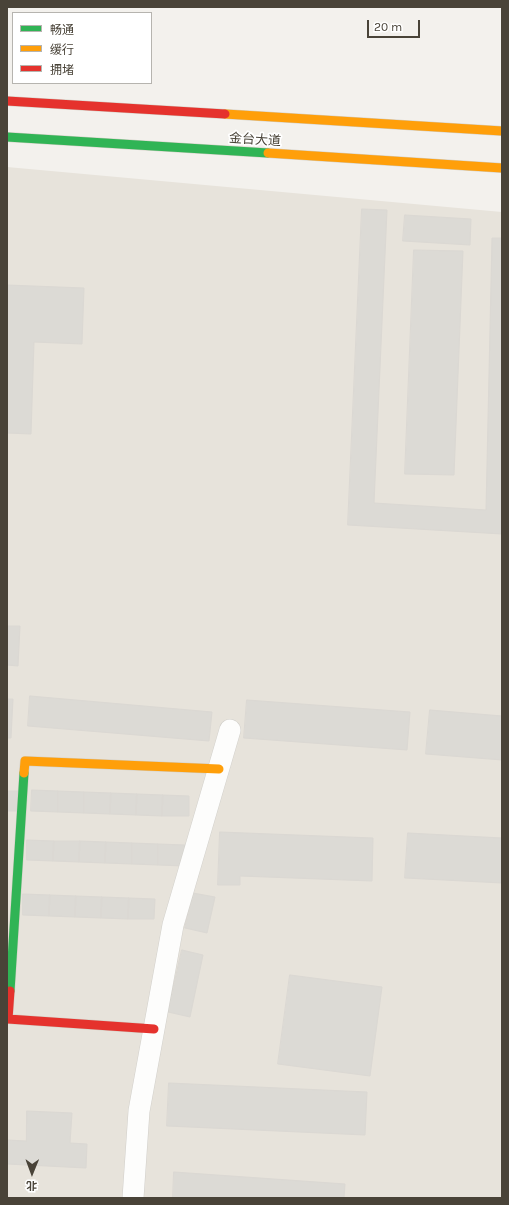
<!DOCTYPE html>
<meta charset="utf-8">
<style>
body{margin:0}
#map{position:relative;width:509px;height:1205px;overflow:hidden;background:#f3f1ed;font-family:Karla,"Noto Sans SC",sans-serif}
canvas{display:block}
.frame{position:absolute;inset:0;border:8px solid #494338;pointer-events:none}
.legend{position:absolute;left:12px;top:12px;width:140px;height:72px;box-sizing:border-box;background:#fff;border:1px solid #b6b4af;margin:0;padding:5px 7px;list-style:none;font-size:12px;color:#494338}
.legend li{display:flex;align-items:center;gap:8px;height:20px}
.legend b{width:20px;border:1px solid #b6b4af}
.north{position:absolute;left:12px;top:1153px;width:40px;height:40px;-webkit-text-stroke:3px #fff;paint-order:stroke;rotate:181deg;font-size:11px;font-weight:700;line-height:16px;text-align:center;color:#494338}
.north::after{content:'';display:block;margin:auto;width:14px;height:18px;background:#494338;clip-path:polygon(50% 0,100% 100%,50% 72%,0 100%)}
.scale{position:absolute;left:367px;top:20px;width:53px;height:18px;box-sizing:border-box;border:2px solid #494338;border-top:0;padding-left:5px;font-size:12px;line-height:14px;white-space:nowrap;color:#494338;-webkit-text-stroke:3px #fff;paint-order:stroke}
</style>
<div id="map">
<canvas width="509" height="1205"></canvas>
<div class="frame"></div>
<ul class="legend">
<li><b style="height:5px;background:#30b455"></b>畅通</li>
<li><b style="height:5px;background:#ff9f0a"></b>缓行</li>
<li><b style="height:5px;background:#e5322d"></b>拥堵</li>
</ul>
<div class="north">北</div>
<div class="scale">20 m</div>
</div>
<script>
const g = document.querySelector('canvas').getContext('2d');
g.lineJoin = 'round';
function fill(path, color) { g.fillStyle = color; g.fill(path, 'evenodd'); }
function stroke(path, color, width, dash) { g.strokeStyle = color; g.lineWidth = width; g.lineCap = dash ? 'butt' : 'round'; g.setLineDash(dash || []); g.stroke(path); }
function label(font, color, halo, rows, align = 'center') {
  g.font = font + ' Karla,"Noto Sans SC",sans-serif'; g.lineWidth = 3.5; g.setLineDash([]); g.textBaseline = 'middle'; g.strokeStyle = halo; g.fillStyle = color; for (const [text, x, y, turn = 0] of rows) {
    g.save(); g.translate(x, y); g.rotate((+turn || 0) * Math.PI / 180); g.textAlign = isNaN(turn) ? turn : align; if (halo) g.strokeText(text, 0, 0); g.fillText(text, 0, 0); g.restore();
  }
}
const residential = new Path2D(`
 M7,167L502,212V1198H7Z`);
const building = new Path2D(`
 M362,209L387,210L374,503L486,510L492,238H502V534L348,525Z
 M405,215L471,219L470,245L403,241Z
 M414,250L463,251L454,475L405,474Z
 M7,285L84,288L82,344L34,342L31,434L7,433Z
 M7,626H20L18,666L7,665Z
 M30,696L212,712L209,741L28,726Z
 M7,699H13L11,738H7Z
 M247,700L410,712L407,750L244,738Z
 M430,710L502,716V760L426,754Z
 M32,790L58,791V812L31,811Z
 M7,791H19L18,811H7Z
 M58,791L84,792V813L58,812Z
 M84,792L111,793L110,814L84,813Z
 M111,793L137,794L136,815L110,814Z
 M137,794L163,795L162,816L136,815Z
 M163,795L189,796V816H162Z
 M220,832L373,838L372,881L240,876V885H218Z
 M408,833L502,838V883L405,878Z
 M27,840L54,841L53,861L27,860Z
 M54,841H80L79,862L53,861Z
 M80,841L106,842L105,863L79,862Z
 M106,842L132,843V864L105,863Z
 M132,843L158,844V865L132,864Z
 M158,844L185,845L184,866L158,865Z
 M193,893L215,897L207,933L185,928Z
 M23,894L50,895L49,916L23,915Z
 M50,895L76,896L75,917L49,916Z
 M76,896L102,897L101,918L75,917Z
 M102,897L129,898L128,919L101,918Z
 M129,898L155,899L154,919H128Z
 M182,950L203,955L190,1017L168,1012Z
 M290,975L382,987L370,1076L278,1064Z
 M169,1083L367,1092L365,1135L167,1126Z
 M27,1111L72,1113L70,1143L87,1144L86,1168L7,1164V1140L26,1141Z
 M174,1172L345,1184L344,1198H173Z`);
const street = new Path2D(`
 M133,1198L139,1111L173,925L230,730`);
const fast = new Path2D(`
 M7,137L268,153
 M10,991L24,773`);
const slow = new Path2D(`
 M225,114L502,131
 M268,153L502,168
 M24,773L25,761L219,769`);
const jam = new Path2D(`
 M7,101L225,114
 M10,991L8,1019L154,1029`);
const streetNames = [
 ["金台大道",255,140,4]
];
fill(residential, '#e7e3db');
fill(building, '#dcdad5');
stroke(building, '#dbd8d3', 1);
stroke(street, '#d1cfca', 22);
stroke(fast, '#d2cec4', 10);
stroke(slow, '#d2cec4', 10);
stroke(jam, '#d2cec4', 10);
stroke(street, '#fdfdfc', 21);
stroke(fast, '#30b455', 9);
stroke(slow, '#ff9f0a', 9);
stroke(jam, '#e5322d', 9);
label('13px', '#494338', '#fff', streetNames);
</script>
